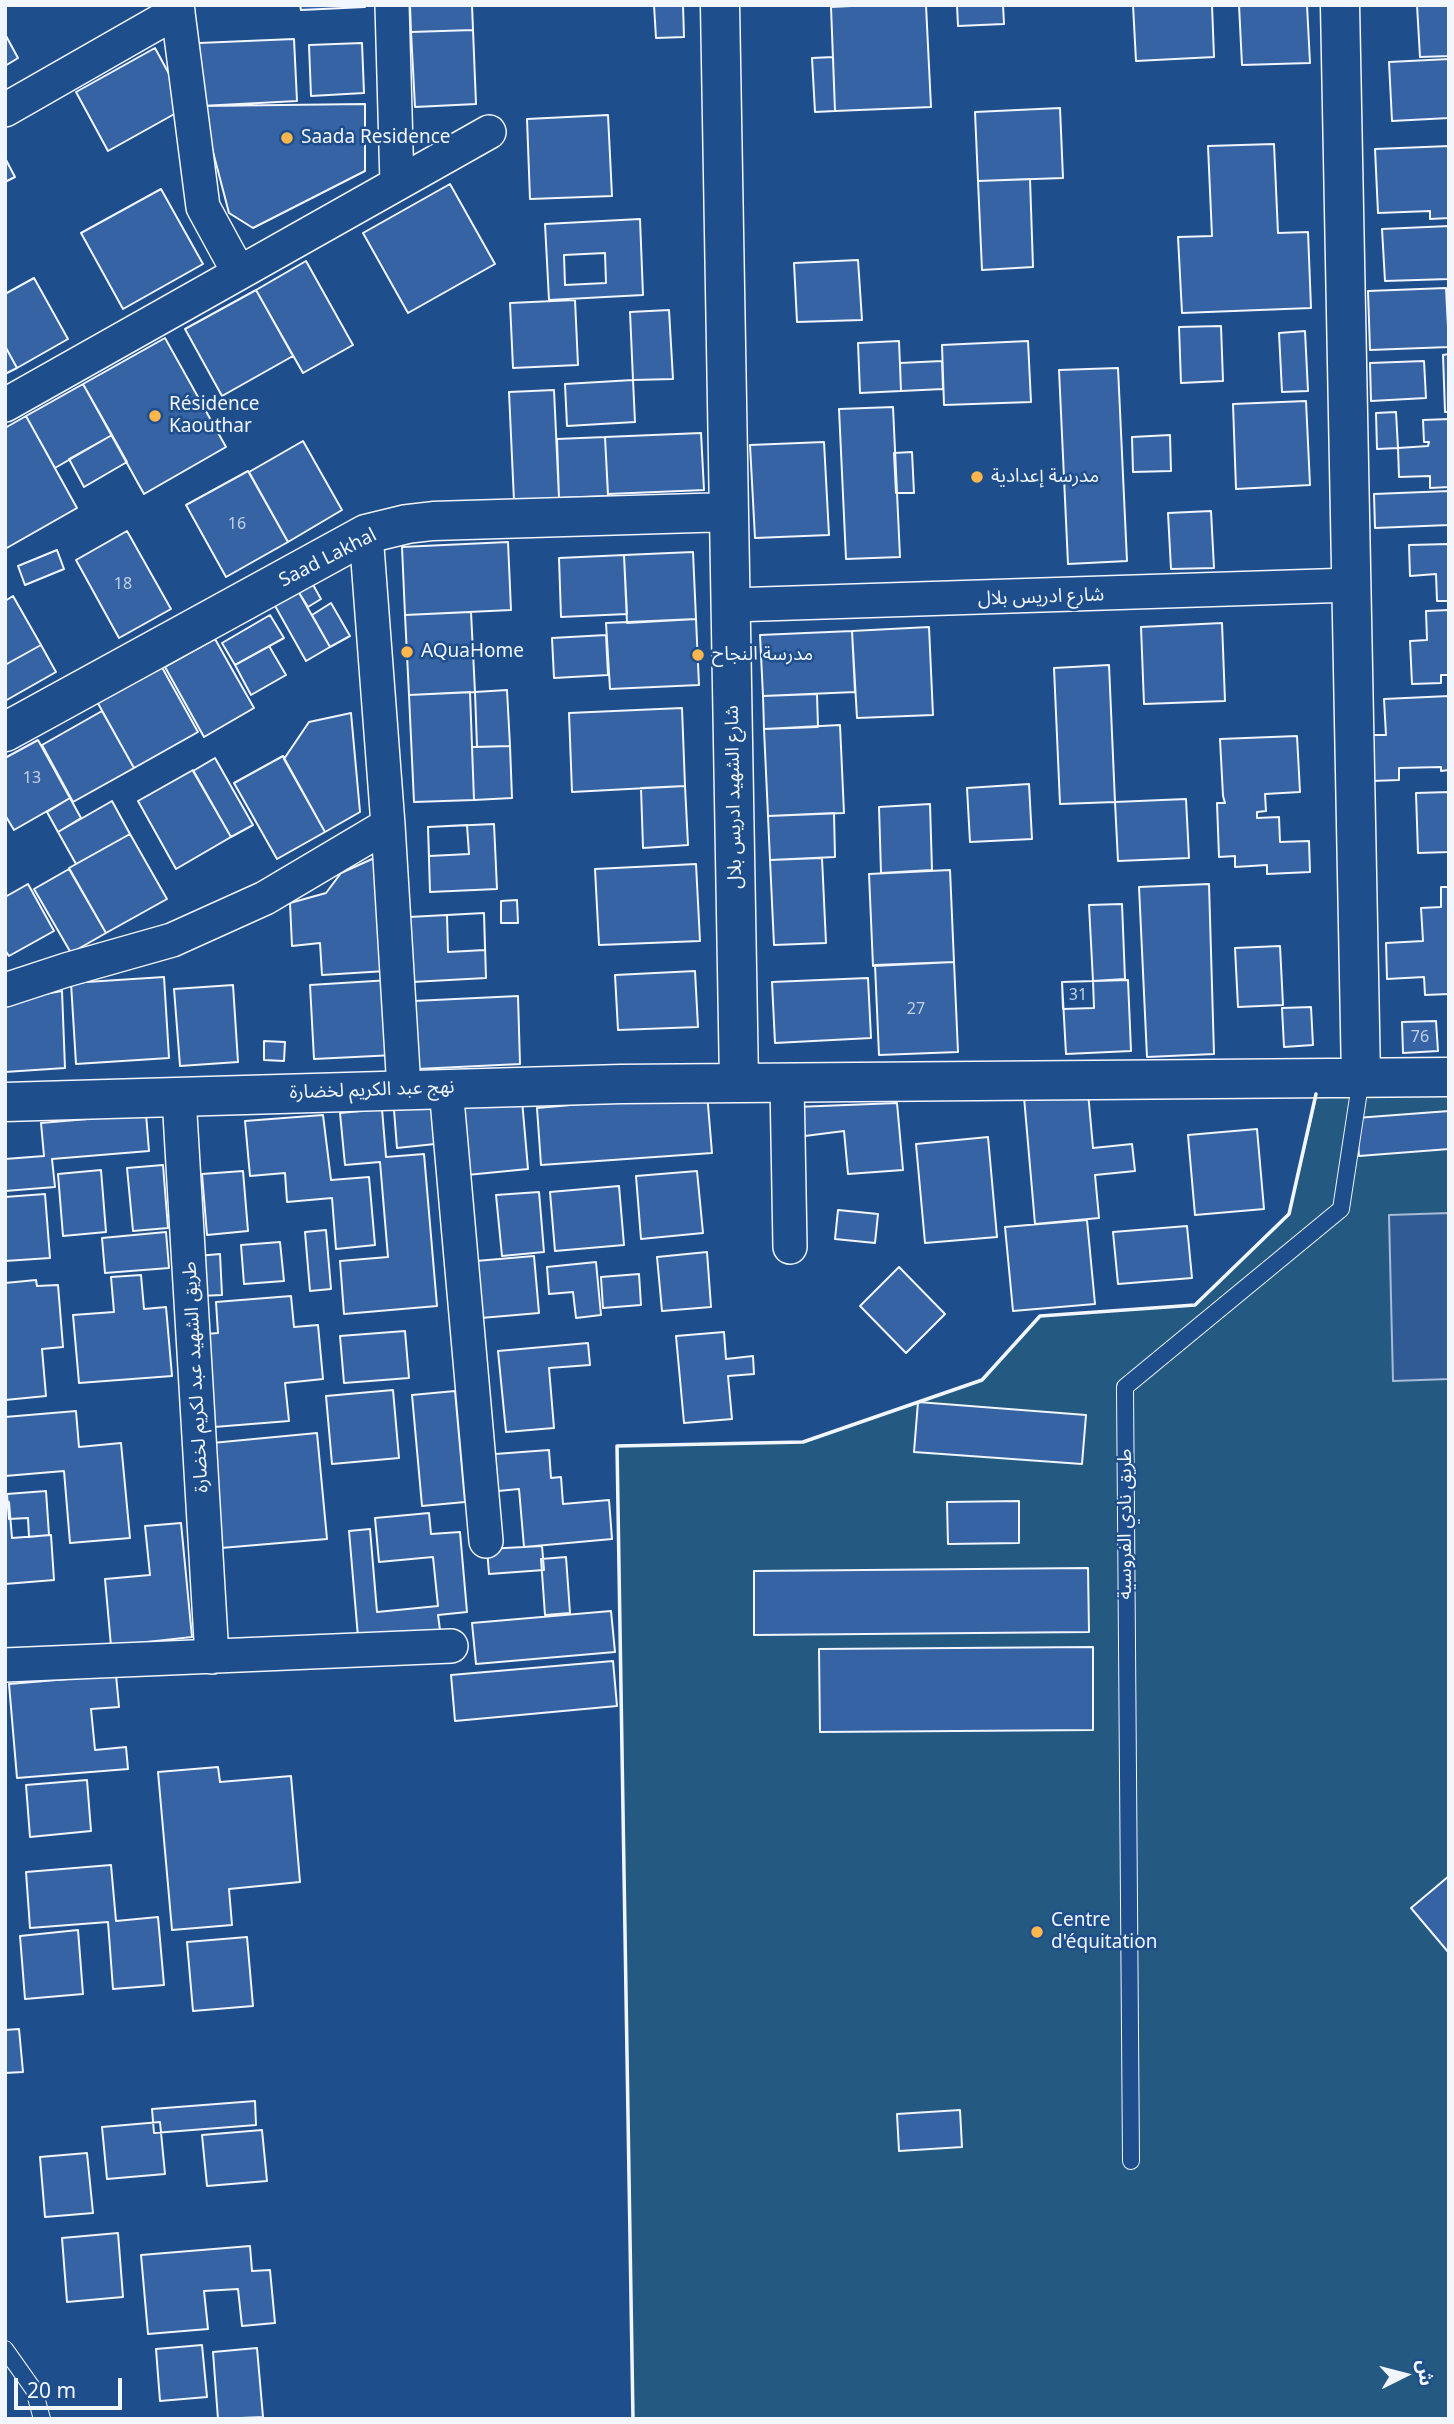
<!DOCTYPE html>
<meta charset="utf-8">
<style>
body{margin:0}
#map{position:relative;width:1454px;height:2424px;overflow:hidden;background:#1f4e8c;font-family:"Noto Sans","Noto Sans Arabic",sans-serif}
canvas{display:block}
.frame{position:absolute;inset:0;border:7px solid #f2f6ff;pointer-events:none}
.north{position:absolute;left:1370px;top:2340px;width:70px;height:70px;-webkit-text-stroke:5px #1f4e8c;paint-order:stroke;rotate:84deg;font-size:19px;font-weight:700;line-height:28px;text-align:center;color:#f2f6ff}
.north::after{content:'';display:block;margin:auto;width:24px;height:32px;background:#f2f6ff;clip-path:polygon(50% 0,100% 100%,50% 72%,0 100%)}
.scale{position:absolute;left:14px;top:2378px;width:108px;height:32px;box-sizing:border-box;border:4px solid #f2f6ff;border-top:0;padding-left:9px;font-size:21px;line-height:24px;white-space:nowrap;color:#f2f6ff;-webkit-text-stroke:5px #1f4e8c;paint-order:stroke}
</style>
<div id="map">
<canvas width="1454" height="2424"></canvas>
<div class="frame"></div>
<div class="north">ش</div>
<div class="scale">20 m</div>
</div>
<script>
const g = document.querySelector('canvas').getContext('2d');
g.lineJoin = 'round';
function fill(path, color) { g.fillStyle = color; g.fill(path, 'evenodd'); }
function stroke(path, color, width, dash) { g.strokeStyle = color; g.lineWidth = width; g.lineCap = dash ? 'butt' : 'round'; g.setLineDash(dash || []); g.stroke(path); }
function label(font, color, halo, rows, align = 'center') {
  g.font = font + ' "Noto Sans","Noto Sans Arabic",sans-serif'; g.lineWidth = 5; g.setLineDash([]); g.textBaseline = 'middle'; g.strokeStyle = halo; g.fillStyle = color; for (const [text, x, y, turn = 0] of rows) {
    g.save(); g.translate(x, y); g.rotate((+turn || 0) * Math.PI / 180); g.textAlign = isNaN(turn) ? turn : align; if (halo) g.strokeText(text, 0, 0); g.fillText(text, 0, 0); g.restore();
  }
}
const green = new Path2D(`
 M1317,1093H1449V2419H633L617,1446L803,1442L982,1380L1040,1316L1195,1305L1289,1214Z`);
const parking = new Path2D(`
 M1449,1213V1379L1393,1381L1389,1215Z`);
const building = new Path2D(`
 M300,5H365V7L301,10Z
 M410,5H472L473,30L411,32Z
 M654,5H683L684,37L656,38Z
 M872,5H926L931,107L835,111L831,7Z
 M957,5H1003L1004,24L958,26Z
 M1133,5H1212L1214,57L1136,61Z
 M1239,5H1307L1310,63L1242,65Z
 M1417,5H1449V56L1420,57Z
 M473,30L476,104L415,107L411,32Z
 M5,34L18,58L5,66Z
 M294,39L297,101L201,106L199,43Z
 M362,43L364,93L311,96L309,45Z
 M155,48L187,107L108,151L76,92Z
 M833,57L835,111L815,112L812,58Z
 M1449,59V118L1392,121L1389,62Z
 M365,104V171L253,228L229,213L201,106Z
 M1060,108L1063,178L978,181L975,112Z
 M608,115L612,196L530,199L527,119Z
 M1274,144L1278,233L1308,232L1311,308L1182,313L1178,237L1212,236L1208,146Z
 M1449,146V218L1430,219V211L1378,213L1375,149Z
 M5,158L15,177L5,182Z
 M1030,179L1033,267L982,270L978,181Z
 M450,184L495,264L408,313L363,233Z
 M161,189L203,264L123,309L81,233Z
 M640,219L643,295L549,300L545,224Z
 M1449,226V279L1385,281L1382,229Z
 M605,253L606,283L565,285L564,255Z
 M858,260L862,320L797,322L794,263Z
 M306,261L353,345L303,373L256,290Z
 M34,278L68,339L17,368L5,346V294Z
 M1446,288L1449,347L1370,350L1368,291Z
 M256,290L293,356L222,396L185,329Z
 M575,300L578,365L513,368L510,303Z
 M669,310L673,379L633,380L630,312Z
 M1221,326L1223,381L1181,383L1179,327Z
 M1305,331L1308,391L1282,392L1279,333Z
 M165,338L226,447L144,494L83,384Z
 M899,341L901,391L860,393L858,343Z
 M1028,341L1031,402L944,405L942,345Z
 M5,346L17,368L5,374Z
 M1449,354V412H1445L1443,355Z
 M942,361L943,389L901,391L900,363Z
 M1424,361L1426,398L1371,401L1370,363Z
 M1118,368L1127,561L1068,564L1059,370Z
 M633,380L635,422L567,426L565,384Z
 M83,384L112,435L55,468L26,416Z
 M554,390L559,498L514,501L509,392Z
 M1306,401L1310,485L1236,489L1233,404Z
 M893,407L900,557L846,559L839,409Z
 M1396,412L1398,448L1377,449L1376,413Z
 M26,416L77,508L5,549V428Z
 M1449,419V487L1430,488V476L1399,477L1398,448L1428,446L1429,442H1424L1423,420Z
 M701,433L704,490L608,494L605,437Z
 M112,435L127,462L84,487L69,459Z
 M1170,435L1171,471L1133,472L1132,437Z
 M605,437L608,496L559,498L557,439Z
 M303,441L342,510L288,542L249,472Z
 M824,442L829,535L755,538L750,445Z
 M912,452L914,493H896L894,453Z
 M248,471L288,542L226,577L186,505Z
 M1449,491V525L1375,528L1374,494Z
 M1211,511L1214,568L1171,569L1168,513Z
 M127,531L171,609L119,638L76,560Z
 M508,542L511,610L405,615L402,547Z
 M1449,544V601H1437L1436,574L1410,576L1409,545Z
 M57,550L64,569L25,585L18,566Z
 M693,552L696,619L627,623L624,555Z
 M624,555L627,614L561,617L559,558Z
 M312,583L321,599L308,607L298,591Z
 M298,591L330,647L306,661L274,604Z
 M13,596L41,645L5,665V601Z
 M331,603L350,636L330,647L312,615Z
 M1449,610V675H1441V683L1412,684L1410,641L1427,640L1426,611Z
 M471,612L475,692L409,695L405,615Z
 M270,615L284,638L235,665L222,643Z
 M696,619L699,685L610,689L606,623Z
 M1222,623L1225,701L1144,704L1141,627Z
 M929,627L933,715L857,718L852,631Z
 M852,631L855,692L763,696L760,635Z
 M606,635L608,675L554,678L552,638Z
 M215,639L254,708L204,737L165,667Z
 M41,645L56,672L5,701V665Z
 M269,646L286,675L251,695L235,665Z
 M159,662L198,732L134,768L95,698Z
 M1109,665L1115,802L1060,804L1054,668Z
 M507,690L510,746L477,747L475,692Z
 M470,692L474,800L414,802L409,695Z
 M817,694L818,727L764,729L763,696Z
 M1449,696V770L1441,771V767L1399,768V780L1372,781L1370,735H1386L1384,699Z
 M682,708L685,786L572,792L569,713Z
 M102,711L134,768L73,802L42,745Z
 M351,713L360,812L325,832L284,759L309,722Z
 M840,725L844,813L768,816L764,729Z
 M1297,736L1300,792L1265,794L1266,811L1257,812V818L1279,817L1280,842L1309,841L1310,872L1267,874V865L1235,867V856L1219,857L1217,803H1225L1223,796L1220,739Z
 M38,740L70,798L14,830L5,815V758Z
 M510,746L512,798L474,800L472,747Z
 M283,756L325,832L277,859L234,783Z
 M215,758L253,825L231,837L193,771Z
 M193,770L231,837L176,869L138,801Z
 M1029,784L1032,839L970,842L967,788Z
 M685,786L688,845L643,848L641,788Z
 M1449,792V852L1418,853L1416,793Z
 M70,798L81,818L58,832L47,812Z
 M1186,799L1189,858L1118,861L1115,802Z
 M112,801L130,834L76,864L58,832Z
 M930,804L932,870L881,873L879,807Z
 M834,813L835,857L770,860L768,816Z
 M494,824L497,889L430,892L428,827Z
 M467,825L469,854L429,856L428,827Z
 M130,834L167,899L106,933L69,868Z
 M381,855L386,971L322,975L320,943L292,946L290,903L326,893L341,873Z
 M822,858L826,943L774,945L770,860Z
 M696,864L700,941L599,945L595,869Z
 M69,869L106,933L71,953L34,889Z
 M950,870L954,962L873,966L869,874Z
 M28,884L54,931L9,956L5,950V897Z
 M1209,884L1214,1054L1147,1057L1139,887Z
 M1441,887H1449V994L1425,995L1424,977L1387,979L1386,943L1423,941L1421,908L1441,907Z
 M517,900L518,923H501V901Z
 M1122,904L1125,979L1093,981L1089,905Z
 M484,913L485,950L448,952L447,915Z
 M484,913L486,978L412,982L409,917Z
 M1280,946L1283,1005L1238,1007L1235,948Z
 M954,962L958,1052L879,1055L875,965Z
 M695,971L698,1027L618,1030L615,975Z
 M164,977L169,1058L76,1064L71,983Z
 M868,978L871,1038L775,1043L772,982Z
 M390,980L395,1055L314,1059L310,985Z
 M1128,980L1131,1051L1066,1054L1062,982Z
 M1093,981L1094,1008L1063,1009L1062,982Z
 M233,985L238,1062L180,1066L174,989Z
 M62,991L65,1068L5,1072V1001Z
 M518,996L520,1064L417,1069L414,1001Z
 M1311,1007L1313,1045L1284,1047L1282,1008Z
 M1436,1021L1438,1051L1403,1053L1402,1022Z
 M264,1041L285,1042L284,1061L264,1060Z
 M1088,1092L1093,1148L1132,1144L1135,1171L1095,1175L1099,1218L1035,1224L1024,1097Z
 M707,1093L712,1153L541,1165L537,1108Z
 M522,1100L528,1169L467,1175L461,1105Z
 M897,1103L903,1170L848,1174L844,1131L797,1137L796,1107Z
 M432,1107L435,1144L397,1148L394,1110Z
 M382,1109L386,1157L424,1154L437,1306L344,1314L340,1261L388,1257L380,1162L345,1165L340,1113Z
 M1449,1111V1149L1359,1156L1356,1118Z
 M146,1114L149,1151L52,1159L55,1187L5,1191V1159L44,1156L41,1123Z
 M323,1115L331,1180L369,1177L375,1245L336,1249L332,1198L287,1202L285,1173L250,1176L245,1121Z
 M1257,1129L1264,1209L1195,1215L1188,1135Z
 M988,1137L997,1237L925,1243L916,1144Z
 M163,1165L168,1228L133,1231L127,1168Z
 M101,1170L106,1232L63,1236L58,1174Z
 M243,1171L248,1231L207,1235L202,1174Z
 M697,1171L703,1233L641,1239L636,1176Z
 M619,1186L624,1245L555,1251L550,1192Z
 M539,1192L544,1252L502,1256L496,1195Z
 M45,1194L50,1258L5,1261V1197Z
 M838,1210L878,1214L875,1243L835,1239Z
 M1087,1220L1095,1304L1013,1311L1005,1227Z
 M1187,1226L1192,1278L1118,1284L1113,1232Z
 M326,1230L331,1289L310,1291L305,1232Z
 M166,1232L169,1268L105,1273L102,1238Z
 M280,1242L284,1281L244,1284L241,1245Z
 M707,1252L711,1307L662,1311L657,1257Z
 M220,1254L222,1295L200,1296L197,1256Z
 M534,1256L539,1313L481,1318L476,1261Z
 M596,1262L601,1315L576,1318L573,1292L549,1294L547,1267Z
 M899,1267L945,1314L906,1353L860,1306Z
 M639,1274L641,1305L603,1308L601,1277Z
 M141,1275L144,1309L166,1307L172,1376L79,1383L73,1315L114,1312L111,1277Z
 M36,1280L37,1286L58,1285L63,1347L42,1349L46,1396L5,1400V1283Z
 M291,1296L294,1327L318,1325L323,1379L285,1383L289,1421L214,1427L206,1334L218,1333L216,1302Z
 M405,1331L409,1378L344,1383L340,1336Z
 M724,1332L726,1359L753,1356L754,1374L728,1376L732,1419L684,1423L676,1336Z
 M588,1343L590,1365L549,1368L554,1428L506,1432L498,1351Z
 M393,1390L399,1458L332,1464L326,1396Z
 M455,1391L465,1502L422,1506L412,1395Z
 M918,1402L1086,1415L1082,1464L914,1452Z
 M76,1411L79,1447L121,1443L130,1538L70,1543L64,1471L5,1476V1417Z
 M317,1433L327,1539L221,1548L212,1443Z
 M549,1450L551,1478L561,1477L563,1504L609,1500L612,1539L524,1547L519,1489L498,1491L495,1454Z
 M46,1491L49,1535L29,1537L28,1518L9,1519L7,1494Z
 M1019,1501V1543L948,1544L947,1502Z
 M5,1502H9L12,1538L51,1535L54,1580L5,1584Z
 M429,1513L431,1534L460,1532L467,1612L438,1615L440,1630L358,1637L349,1531L370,1529L377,1612L438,1606L433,1557L379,1562L375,1518Z
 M181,1523L192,1637L111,1646L105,1579L150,1575L145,1526Z
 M542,1546L544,1570L489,1574L487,1549Z
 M566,1557L570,1613L545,1615L541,1559Z
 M1088,1568L1089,1632L754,1635V1571Z
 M611,1611L615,1652L476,1664L472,1623Z
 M1093,1647V1730L820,1732L819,1649Z
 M613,1661L617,1706L455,1721L451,1675Z
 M116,1675L119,1707L91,1709L95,1750L126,1747L128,1769L17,1778L9,1684Z
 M218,1767L220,1782L291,1776L300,1882L229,1889L232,1925L172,1930L158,1772Z
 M87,1780L91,1831L30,1837L26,1785Z
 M111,1865L116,1921L158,1917L164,1985L113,1989L108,1922L30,1928L26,1872Z
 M1449,1876V1953L1411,1908Z
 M78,1930L83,1994L25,1999L20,1936Z
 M247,1937L253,2006L193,2011L187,1942Z
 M19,2029L23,2072L5,2073V2030Z
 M255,2101L256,2125L154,2133L152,2109Z
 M960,2110L962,2147L899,2151L897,2114Z
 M160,2122L165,2174L107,2179L102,2127Z
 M262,2130L267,2181L207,2186L202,2135Z
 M87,2153L93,2213L45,2217L40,2157Z
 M118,2233L123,2297L67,2302L62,2238Z
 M250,2246L252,2271L270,2270L275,2323L242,2326L238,2289L204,2291L208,2329L148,2334L141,2255Z
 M202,2345L207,2397L160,2401L156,2349Z
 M257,2348L263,2417L218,2419L213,2352Z`);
const lane = new Path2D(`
 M1131,2161L1125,1387L1341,1209L1361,1078
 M5,2349L34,2390L42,2419`);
const street = new Path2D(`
 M177,5L203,207L239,273
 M392,5L397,184
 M5,110L178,11
 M5,405L489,132
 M366,534L388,825L404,1089
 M731,605L1352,585
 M5,990L66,970L172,940L265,898L388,825
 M787,1083L790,1247
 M446,1088L486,1541
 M179,1097L212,1657
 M5,1665L451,1646`);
const secondary = new Path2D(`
 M720,5L739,1082
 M1340,5L1361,1078
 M5,732L366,534L407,524L433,521L729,512
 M5,1102L621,1084L1449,1077`);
const wall = new Path2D(`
 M633,2419L617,1446L803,1442L982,1380L1040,1316L1195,1305L1289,1214L1316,1094`);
const markers = [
 [287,138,7,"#ffb74d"],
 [155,416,7,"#ffb74d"],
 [977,477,7,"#ffb74d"],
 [407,652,7,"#ffb74d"],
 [698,655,7,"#ffb74d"],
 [1037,1932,7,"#ffb74d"]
];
const numberNames = [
 ["16",237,524],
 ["18",123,584],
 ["13",32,778],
 ["31",1078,995],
 ["27",916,1009],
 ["76",1420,1037]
];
const poiNames = [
 ["Saada Residence",301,138],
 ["Résidence",169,405],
 ["Kaouthar",169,427],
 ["مدرسة إعدادية",991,477],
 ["AQuaHome",421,652],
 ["مدرسة النجاح",712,655],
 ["Centre",1051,1921],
 ["d'équitation",1051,1943]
];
const streetNames = [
 ["Saad Lakhal",328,558,-27],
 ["شارع ادريس بلال",1041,597,-2],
 ["شارع الشهيد ادريس بلال",734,797,-91],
 ["نهج عبد الكريم لخضارة",372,1090,-2],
 ["طريق الشهيد عبد لكريم لخضارة",196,1377,-93],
 ["طريق نادي الفروسية",1126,1524,-90]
];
fill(green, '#245a82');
stroke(green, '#a8bbd7', 2);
fill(parking, '#305b95');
stroke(parking, '#a8bbd7', 2);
fill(building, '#3563a3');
stroke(building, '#f2f6ff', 2);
stroke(lane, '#f2f6ff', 18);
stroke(street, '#f2f6ff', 36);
stroke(secondary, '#f2f6ff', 41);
stroke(lane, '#1f4e8c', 16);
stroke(street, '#1f4e8c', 33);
stroke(secondary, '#1f4e8c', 38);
stroke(wall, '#f2f6ff', 3.5);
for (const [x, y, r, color] of markers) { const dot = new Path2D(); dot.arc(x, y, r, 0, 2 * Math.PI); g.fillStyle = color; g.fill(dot); stroke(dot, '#1f4e8c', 2.5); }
label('16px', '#c3d1e8', null, numberNames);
label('19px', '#f2f6ff', '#1f4e8c', poiNames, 'left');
label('19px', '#f2f6ff', '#1f4e8c', streetNames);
</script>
